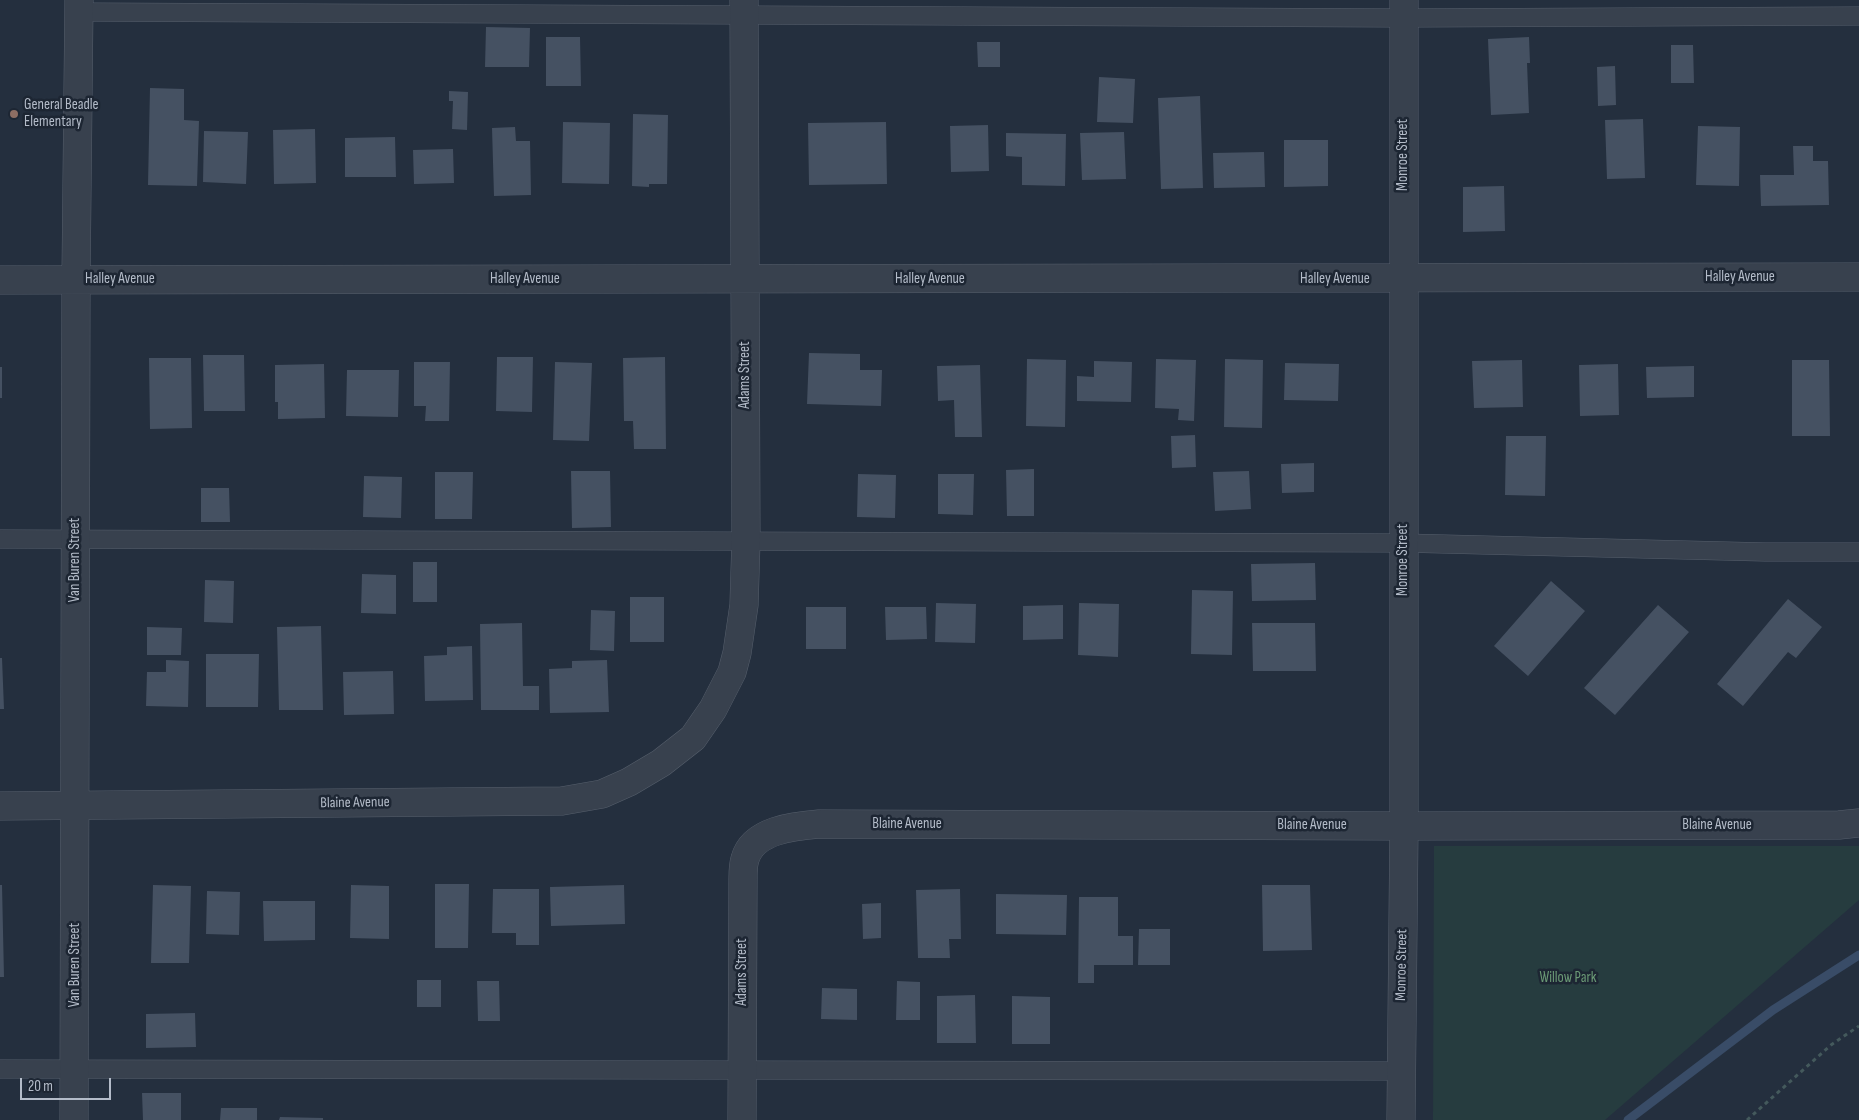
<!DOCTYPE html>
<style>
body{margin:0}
#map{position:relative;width:1859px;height:1120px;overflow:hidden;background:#242f3e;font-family:"Sofia Sans Condensed",sans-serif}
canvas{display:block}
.scale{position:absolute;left:20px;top:1078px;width:91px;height:22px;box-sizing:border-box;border:2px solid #b4bcc9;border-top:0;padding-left:6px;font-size:15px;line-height:18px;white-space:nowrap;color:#b4bcc9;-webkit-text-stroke:4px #1d2633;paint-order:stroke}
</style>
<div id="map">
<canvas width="1859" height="1120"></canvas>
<div class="scale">20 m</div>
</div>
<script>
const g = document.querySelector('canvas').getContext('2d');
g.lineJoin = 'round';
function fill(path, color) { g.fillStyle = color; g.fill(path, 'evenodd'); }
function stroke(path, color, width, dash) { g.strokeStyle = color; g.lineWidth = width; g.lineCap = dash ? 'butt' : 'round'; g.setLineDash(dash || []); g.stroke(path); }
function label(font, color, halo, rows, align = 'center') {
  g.font = font + ' "Sofia Sans Condensed",sans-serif'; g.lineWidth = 5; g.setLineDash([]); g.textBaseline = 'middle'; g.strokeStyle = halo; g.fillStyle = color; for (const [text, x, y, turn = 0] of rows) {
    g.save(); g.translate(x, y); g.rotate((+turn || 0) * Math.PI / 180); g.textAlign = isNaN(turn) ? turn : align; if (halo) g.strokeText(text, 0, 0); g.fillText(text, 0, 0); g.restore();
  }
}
const green = new Path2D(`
 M1434,846H1859V900L1605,1120H1433Z`);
const stream = new Path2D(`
 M1628,1120L1773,1010L1859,955`);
const building = new Path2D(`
 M486,27L530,28L529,67H485Z
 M546,37H580L581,86H546Z
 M1529,37L1530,63H1527L1529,113L1491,115L1488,39Z
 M977,42H1000V67H978Z
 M1671,45H1693L1694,83H1671Z
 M1615,66L1616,105L1598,106L1597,67Z
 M1099,77L1135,79L1133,123L1097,122Z
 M150,88L184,89V120L199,121L197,186L148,185Z
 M449,91L468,92L467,130L452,129L453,101H449Z
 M1200,96L1203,188L1161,189L1158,98Z
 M633,114L668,115L667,184H649V187L632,186Z
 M1643,119L1645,178L1607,179L1605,120Z
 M563,122L610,123L609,184L562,183Z
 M886,122L887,184L809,185L808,123Z
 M988,125L989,171L951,172L950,126Z
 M1698,126L1740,127L1739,186L1696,185Z
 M515,127L516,141H530L531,195L494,196L492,128Z
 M315,129L316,183L274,184L273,130Z
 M204,131L248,132L246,184L203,182Z
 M1124,132L1126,179L1082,180L1080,133Z
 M1006,133L1066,134L1065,186L1022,185V157L1006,156Z
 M395,137L396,177H345V138Z
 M1284,140H1328V186L1284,187Z
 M1793,146H1813V161H1828L1829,205L1761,206L1760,175H1794Z
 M453,149L454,183L414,184L413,150Z
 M1264,152L1265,187L1214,188L1213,153Z
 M1504,186L1505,231L1463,232V187Z
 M809,353L860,354V370H882L881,406L807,404Z
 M203,355H244L245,411H204Z
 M497,357H533L532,412L496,411Z
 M665,357L666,449H634L633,421H624L623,358Z
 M149,358H191L192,428L150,429Z
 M1027,359L1066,360L1065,427L1026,426Z
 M1156,359L1196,360L1194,421L1178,420L1179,409L1155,408Z
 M1225,359L1263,360L1262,428L1224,427Z
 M1522,360L1523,407L1474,408L1472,361Z
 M1792,360H1829L1830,436H1792Z
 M1094,361L1132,362L1131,402L1077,401V376L1094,377Z
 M414,362H450L449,421H425L426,406H414Z
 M555,362L592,363L589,441L553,440Z
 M1285,363L1339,364L1338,401L1284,400Z
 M324,364L325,418L278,419V402H275V365Z
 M1618,364L1619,415L1580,416L1579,365Z
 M980,365L982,437H955L954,400L938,401L937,366Z
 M1694,366V397L1647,398L1646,367Z
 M0,367H2V398H0Z
 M347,370H399L398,417L346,416Z
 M1195,435L1196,467L1172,468L1171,436Z
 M1506,436H1546L1545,496L1505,495Z
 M1314,463V492L1282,493L1281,464Z
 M1034,469V516H1007L1006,470Z
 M571,471H610L611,527L572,528Z
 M1249,471L1251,509L1215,511L1213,472Z
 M435,472H473L472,519H435Z
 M858,474L896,475L895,518L857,517Z
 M938,474H974L973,515L938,514Z
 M364,476L402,477L401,518L363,517Z
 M201,488H229L230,522H201Z
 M413,562H437V602H413Z
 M1315,563L1316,600L1252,601L1251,564Z
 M362,574L396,575V614L361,613Z
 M205,580L234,581L233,623L204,622Z
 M1551,581L1585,611L1528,676L1494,646Z
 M1192,590L1233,591L1232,655L1191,654Z
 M630,597H664V642H630Z
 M1788,599L1822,627L1796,658L1788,652L1743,706L1717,684Z
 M936,603L976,604L975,643L935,642Z
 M1079,603L1119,604L1118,657L1078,655Z
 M1063,605V639L1023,640V606Z
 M1658,605L1689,632L1615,715L1584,688Z
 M806,607H846V649H806Z
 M885,607H926L927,639L886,640Z
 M591,610L615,611L614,651L590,650Z
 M522,623L523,686H539V710H481L480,624Z
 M1252,623H1315L1316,671H1253Z
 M321,626L323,710H279L277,627Z
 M147,627L182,628L181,655H147Z
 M472,646L473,700L425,701L424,656L447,655V647Z
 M206,654H259L258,707H206Z
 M0,658H2L4,709H0Z
 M166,660L189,661L188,707L146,706L147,672H166Z
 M607,660L609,712L550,713L549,669L572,668V661Z
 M393,671L394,714L344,715L343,672Z
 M435,884H469L468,948H435Z
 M0,885H2L4,977H0Z
 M153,885L191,886L189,963H151Z
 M351,885L389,886V939L350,938Z
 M624,885L625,924L551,926L550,887Z
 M1262,885H1310L1312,950L1263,951Z
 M493,889H539V945H516V933H492Z
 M960,889L961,939H949L950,958H918L916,890Z
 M207,891L240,892L239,935L206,934Z
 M996,894L1067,895L1066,935L996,934Z
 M1079,897H1118V936H1133V965H1094V983H1078Z
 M263,901H315V940L264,941Z
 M881,903V938L863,939L862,904Z
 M1139,929H1170V965H1138Z
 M417,980H441V1007H417Z
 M477,981H499L500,1021H478Z
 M897,981L920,982V1020H896Z
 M822,988L857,989V1020L821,1019Z
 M975,995L976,1043H937V996Z
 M1012,996L1050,997V1044H1012Z
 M195,1013L196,1047L146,1048V1014Z
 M142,1093H181V1120H143Z
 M221,1108H257V1120H220Z
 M280,1117L323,1118V1120H279Z`);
const path = new Path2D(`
 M1747,1120L1831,1045L1859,1026`);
const service = new Path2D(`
 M78,12L1404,18L1859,16
 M0,539L1403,543L1765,552H1859
 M0,1069L1401,1071`);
const minor = new Path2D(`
 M0,280L1859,277
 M0,806L562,801L602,794L629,782L661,763L693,738L713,709L732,672L737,653L744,605L746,540L744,0
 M74,1120L76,279L79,0
 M742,1120L743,879C743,873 743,865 745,859C753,830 794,826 819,824L1404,826L1839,825L1859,823
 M1401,1120L1404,826V0`);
const markers = [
 [14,114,5,"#8d6e63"]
];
const poiNames = [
 ["General Beadle",24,105],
 ["Elementary",24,122]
];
const streetNames = [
 ["Monroe Street",1403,155,-90],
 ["Halley Avenue",1740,277],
 ["Halley Avenue",120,279],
 ["Halley Avenue",525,279],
 ["Halley Avenue",930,279],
 ["Halley Avenue",1335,279],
 ["Adams Street",745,375,-90],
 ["Van Buren Street",75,560,-90],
 ["Monroe Street",1403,560,-90],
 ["Blaine Avenue",355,803,-1],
 ["Blaine Avenue",907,824],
 ["Blaine Avenue",1312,825],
 ["Blaine Avenue",1717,825],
 ["Van Buren Street",75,965,-90],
 ["Monroe Street",1402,965,-89],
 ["Adams Street",742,972,-90]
];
const parkNames = [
 ["Willow Park",1568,978]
];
fill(green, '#263c3f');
stroke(stream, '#394c67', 9);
fill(building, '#455162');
stroke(service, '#565f6c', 19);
stroke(minor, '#565f6c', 29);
stroke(path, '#44595c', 3, [4, 4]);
stroke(service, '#38414e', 18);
stroke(minor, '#38414e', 28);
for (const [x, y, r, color] of markers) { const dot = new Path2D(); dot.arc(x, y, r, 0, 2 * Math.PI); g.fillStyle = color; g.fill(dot); stroke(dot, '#1d2633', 2); }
label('15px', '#b4bcc9', '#1d2633', poiNames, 'left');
label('15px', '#b4bcc9', '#1d2633', streetNames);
label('15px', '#6b9a76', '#1d2633', parkNames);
</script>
